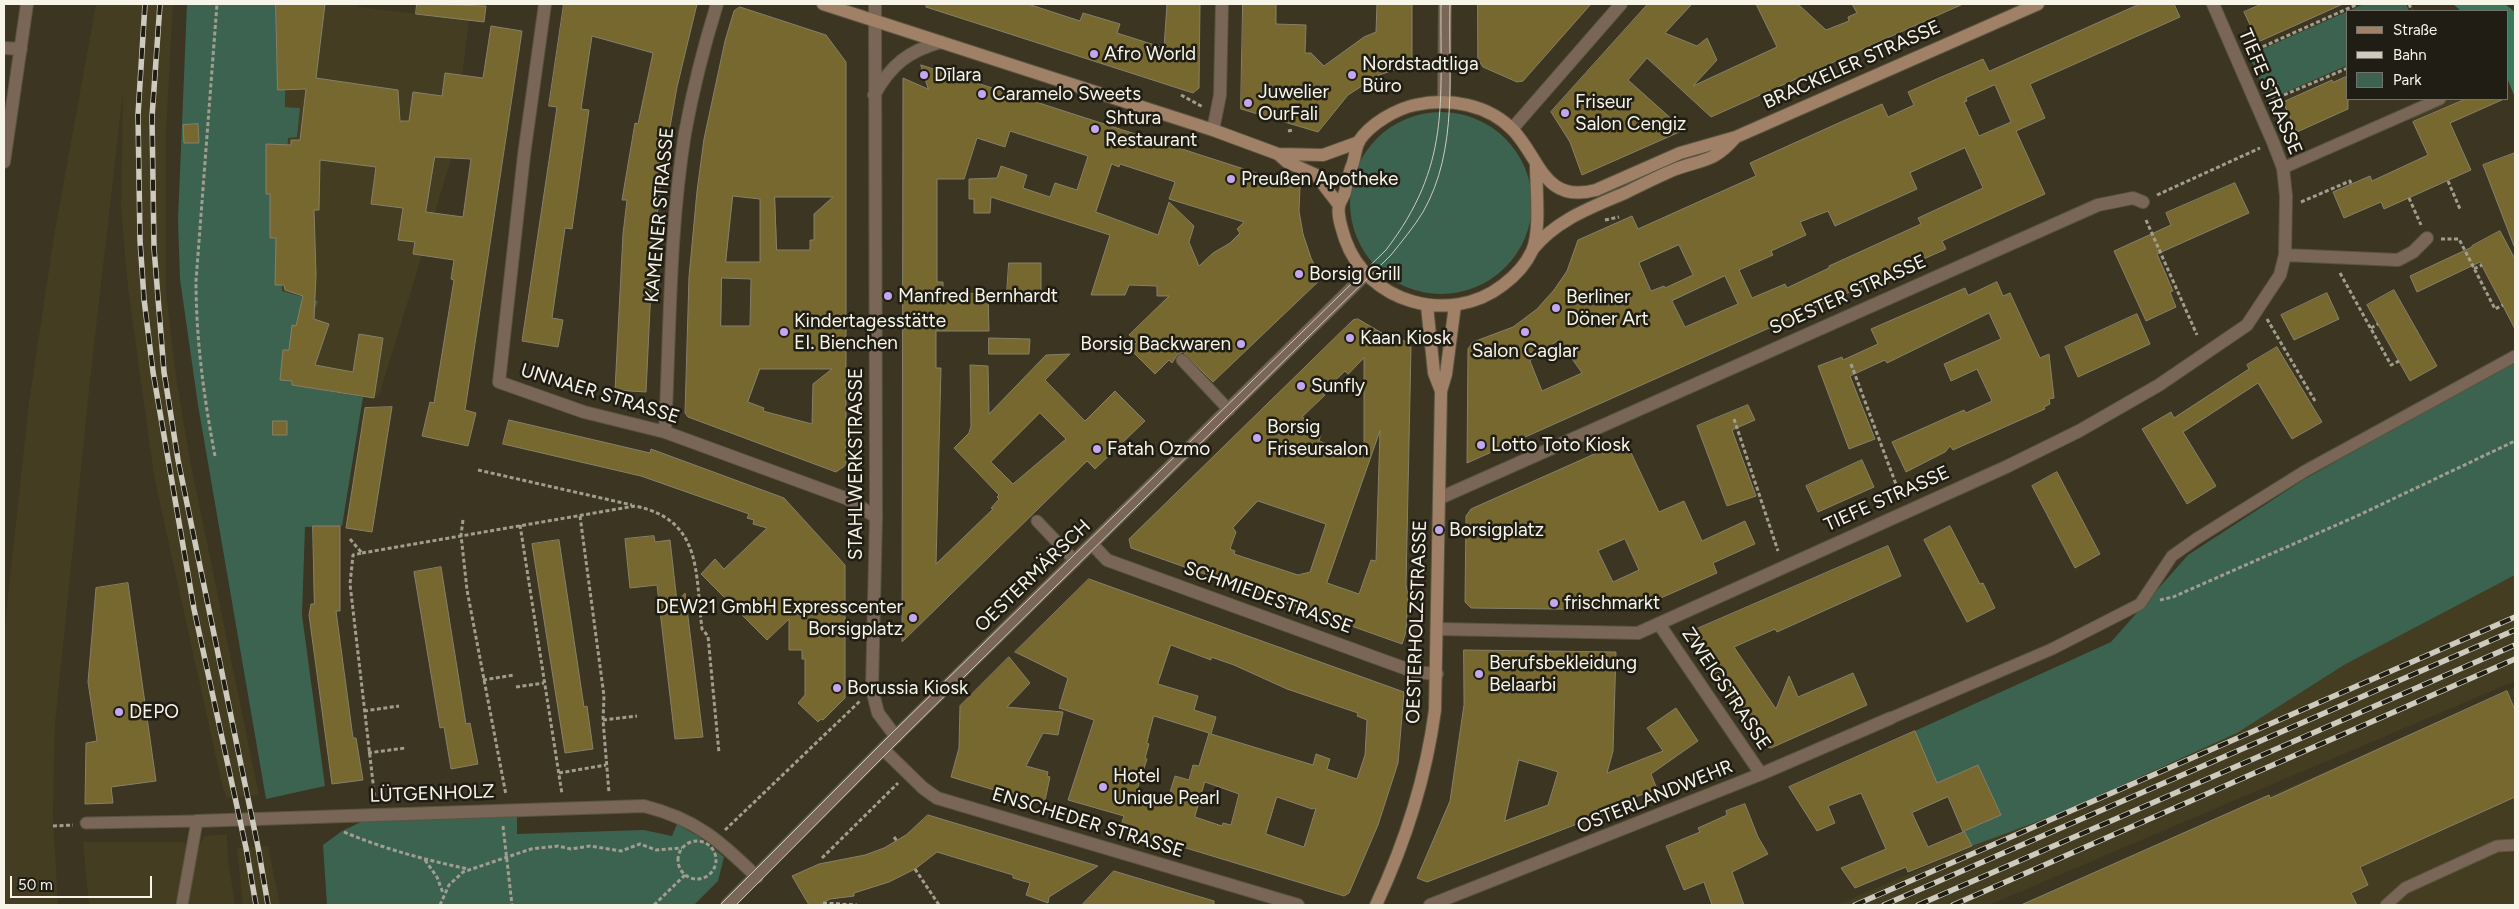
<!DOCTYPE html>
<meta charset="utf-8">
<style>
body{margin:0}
#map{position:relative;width:2519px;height:909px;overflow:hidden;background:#3b3521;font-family:Figtree,sans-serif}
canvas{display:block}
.frame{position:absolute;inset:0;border:5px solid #f7f4e8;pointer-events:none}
.legend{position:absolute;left:2346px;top:10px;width:162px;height:90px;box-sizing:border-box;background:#1f1d14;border:1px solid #757369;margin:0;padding:6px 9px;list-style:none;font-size:15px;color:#f7f4e8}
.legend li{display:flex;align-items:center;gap:10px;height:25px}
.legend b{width:25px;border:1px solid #757369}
.scale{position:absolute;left:10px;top:876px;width:142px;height:22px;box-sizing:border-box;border:2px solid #f7f4e8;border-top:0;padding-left:6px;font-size:15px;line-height:18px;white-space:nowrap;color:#f7f4e8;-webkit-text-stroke:4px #1f1d14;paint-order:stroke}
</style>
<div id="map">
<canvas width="2519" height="909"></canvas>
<div class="frame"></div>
<ul class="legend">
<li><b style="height:6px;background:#a08167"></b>Straße</li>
<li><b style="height:6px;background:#cecabd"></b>Bahn</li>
<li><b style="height:14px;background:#3b6350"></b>Park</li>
</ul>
<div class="scale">50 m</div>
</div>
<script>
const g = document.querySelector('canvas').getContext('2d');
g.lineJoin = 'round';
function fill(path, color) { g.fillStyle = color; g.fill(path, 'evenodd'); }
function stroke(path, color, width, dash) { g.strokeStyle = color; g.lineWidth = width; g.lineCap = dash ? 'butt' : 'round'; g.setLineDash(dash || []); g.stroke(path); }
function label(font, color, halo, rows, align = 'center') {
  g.font = font + ' Figtree,sans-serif'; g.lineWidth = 5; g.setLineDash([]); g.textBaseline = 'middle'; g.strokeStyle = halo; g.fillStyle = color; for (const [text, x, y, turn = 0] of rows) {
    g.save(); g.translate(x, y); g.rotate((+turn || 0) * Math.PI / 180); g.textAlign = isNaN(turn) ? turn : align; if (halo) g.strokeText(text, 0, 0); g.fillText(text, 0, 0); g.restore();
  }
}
const built = new Path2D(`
 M96,4H173L166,134V292L177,383L191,465L259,795L227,798L222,785L154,476L128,288L121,209L123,92L90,381L55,724L53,815L58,905H4V633L29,402L54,236Z
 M286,4H359V7L469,20L453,153L379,396L292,384L282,291L288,138L300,108L285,107Z
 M2426,99H2504L2420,137L2407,107Z
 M2515,575V681L1989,905H1837L2237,733L2344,665Z
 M2515,687V905H2024Z
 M227,834L228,859L235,905H89L83,842H179L199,845L205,836Z
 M268,846L280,905H243L237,848Z`);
const green = new Path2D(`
 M187,4H286L285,107L300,108L297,137L288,138L282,291L318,301L296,358L292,385L363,397L342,526L305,527L302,615L325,786L266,799L198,405L180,279L178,220Z
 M2364,4H2406L2409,11H2348V65L2268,100L2249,55Z
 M1350 203a91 91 0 1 1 182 0a91 91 0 1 1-182 0Z
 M2515,361V575L2344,665L2237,733L2063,812L1972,846L1964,831L2001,815L1978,765L1937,783L1925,778L1906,735L2111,642L2188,555L2303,480Z
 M517,816V834L644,830L672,836L677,824L698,836L724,857L718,881L694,905H327L323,845L342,831L363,821Z`);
const forest = new Path2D(`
 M2453,4H2505L2515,12V98L2508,80V11H2461Z`);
const building = new Path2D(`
 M276,4H325L316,78L398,90L400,121H409L413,92L442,96L445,73L483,78L491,26L522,31L465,410L476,413L468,446L422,436L430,402L434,403L454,280L451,279L454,260L413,254L415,242L398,240L403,208L371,204L376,167L320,160L319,210H314L316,275L314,319L329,324L315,365L353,372L359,334L383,338L374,398L292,385V381L280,380L283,350H289L292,325L296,326L303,296L285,290L284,285H275L276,238H270V194H266V144L291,145V140H300L306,89L278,90ZM435,157L471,159L463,217L426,212Z
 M417,4L486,6L484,22L416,14Z
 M564,4H697L677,87L661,179L652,267L646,392L615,390L623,234L627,200H622L635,123L638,124L653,53L592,36L581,109L589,110L572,229L565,228L552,318L563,320L558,347L522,341L557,107L549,106Z
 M927,4H1028L1080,21L1083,13L1120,24L1117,33L1164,48L1167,4H1200L1199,88L1193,93L926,7Z
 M1243,4H1276V24L1306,25L1305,53H1311L1324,66L1364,37L1376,32L1377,4H1412V64L1379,75L1348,95L1318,132L1241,109Z
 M1478,4H1591L1523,81L1517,82L1483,67L1478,60Z
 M1648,4H1692L1665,33L1697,46L1707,38L1717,60L1693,86L1777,47L1756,4H1798L1826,30L1849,21L1848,17L1857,13L1852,4H1963L1711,117L1647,58L1628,80L1684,130L1582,175L1570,142L1551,112Z
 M2140,4H2174L2180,17L2030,84L2045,118L2016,131L2045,194L1942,241L1946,249L1467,463L1468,349L1473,342L1513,327L1537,309L1554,290L1567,271L1578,240L1632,216L1638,229L1756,176L1750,163L1843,121L1882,104L1888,117L1914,105L1908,92L1939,78L1983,59L1989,71ZM1995,85L2011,122L1979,136L1964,102L1967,101L1966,98ZM1965,148L1983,188L1918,218L1921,224L1829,266V268L1787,288L1785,284L1752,298L1739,270L1773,255L1771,251L1806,235L1800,222L1828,211L1835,226L1917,189L1910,173ZM1679,245L1693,275L1665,288L1664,286L1651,291L1639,263ZM1725,276L1738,304L1685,327L1672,301ZM1559,340L1582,373L1542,391L1530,361Z
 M2262,4H2343L2258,42L2244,12Z
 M740,7L826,35L846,62V465L836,472L688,417L685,413L689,277L697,191L704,139L725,41L734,11ZM733,196L760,199V262H726ZM775,197H833L814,214V240H810V250H777ZM722,278L751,279L750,326H721ZM760,369H832L813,384L812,424L763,411L764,408L748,402Z
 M921,65L1300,187L1299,211L1303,234L1311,258L1321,279L1213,382L1183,352L1177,355L1172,363L1169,360L1155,374L1130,349L1137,342L1129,335L1169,296H1157V286L1129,285L1125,295H1091L1110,235L991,197L990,213H974V199H969V179L997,178L1001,166L1027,175L1023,188L1050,197L1055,183L1077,190L1088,156L1010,131L1005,147L977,138L964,179H937V282H943V294L988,293L989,331H936V368H941L936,564L993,509L991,508L999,499L997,497L999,495L954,448L969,433L971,426L970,365L988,366L989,414L1046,355L1070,354L1045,380L1085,421L1115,391L1145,421L1095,469L1087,461L902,642L903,78L928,89ZM1112,164L1119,167L1120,164L1175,182L1169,199L1244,222L1237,229L1240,233L1230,243L1213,253L1199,266L1189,242L1194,226L1169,202L1158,235L1096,212ZM1040,413L1066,439L1013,484L991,462Z
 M2348,76V109L2297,132L2283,102L2332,80L2333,82Z
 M2466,99H2504L2450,123L2471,170L2384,209L2381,202L2344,218L2333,192L2370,176L2372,181L2428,155L2413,122Z
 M198,124L199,143H184L183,125Z
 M2515,153V246H2514L2483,165Z
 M2235,183L2249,213L2157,254L2173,291L2170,292L2176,307L2146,321L2114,251L2171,225L2166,213Z
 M2500,231L2515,259V329L2480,262L2417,292L2410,276L2472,247V246Z
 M1009,263H1041V294H1007Z
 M1997,282L2003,296L2010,293L2040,358L2049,354L2054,398L2049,399L2050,404L2044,407L2045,409L1953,450L1950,446L1945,452L1906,472L1892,442L1964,410L1966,413L1992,401L1977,369L1951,381L1944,364L2001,339L1989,313L1887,363L1885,360L1850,376L1875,439L1849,449L1818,366L1842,357L1843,360L1878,344L1871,329L1965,288L1968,295Z
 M2394,290L2437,366L2410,381L2367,305Z
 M2327,293L2339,319L2294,340L2281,315Z
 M2137,314L2150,344L2078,377L2065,347Z
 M1358,319L1387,336L1408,342L1411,347L1406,585L1408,597L1406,632L1402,644L1131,548L1129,539L1353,320ZM1364,358V457L1319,441L1321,434L1314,431L1317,424L1302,417L1325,395L1323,392L1345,371L1348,374ZM1380,431L1376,561L1371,560L1359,594L1327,583ZM1258,501L1326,524L1310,572L1298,575L1234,554L1235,551L1230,549L1236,532L1233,528Z
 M989,338L1030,339L1029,354H989Z
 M2277,347L2322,422L2292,439L2258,383L2183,432L2216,486L2187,504L2142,429L2171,412L2174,418L2249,369L2247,365Z
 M1748,405L1755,420L1732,430L1756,496L1727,506L1697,426Z
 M392,407L372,532L346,528L365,408Z
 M509,420L650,453L651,449L784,498L845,565V698L823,720L821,719L818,722L798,703L805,695V659H802V650H789V619L767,640L701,574L715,559L724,569L767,528L753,524L754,520L747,518L749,514L641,476L503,444Z
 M273,421H287V435H273Z
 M1627,444L1659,512L1684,501L1702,541L1745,521L1755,544L1713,563L1717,573L1634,610L1471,608L1465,602L1466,516L1471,509L1601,451L1603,454ZM1625,539L1639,570L1613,582L1598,551Z
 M1862,460L1874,487L1818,512L1806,486Z
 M2057,472L2100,554L2075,568L2032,486Z
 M313,526H340V611H336L353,738H356L363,780L332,784L309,615L311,604H314Z
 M1950,526L1980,584L1983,583L1995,608L1967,622L1924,540Z
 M654,536L655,542L670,540L677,602L685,593L703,737L675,739L657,585L630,588L625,539Z
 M559,540L584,707L587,706L593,749L565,753L532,544Z
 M1888,546L1901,576L1777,632L1775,629L1734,647L1776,709L1789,676L1798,697L1853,673L1867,705L1771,748L1765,747L1690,638L1692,631Z
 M441,567L466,724L470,723L478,764L451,769L444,727L440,728L414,572Z
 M1089,579L1404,692L1398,763L1378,825L1349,893L1344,896L1120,828L1124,816L1068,800L1094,720L1059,708L1068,678L1015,652ZM1171,645L1211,660V657L1234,665L1287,689L1358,713L1357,716L1367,720L1365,755L1357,779L1327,769L1330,759L1316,754L1313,765L1211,734L1216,717L1194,710L1198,696L1158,684ZM1154,716L1209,733L1199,766L1193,765L1189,780L1175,776L1166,805L1135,796L1147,759L1145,758L1149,744L1147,743ZM1205,782L1239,794L1231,825L1223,823L1222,826L1195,817ZM1277,797L1312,809L1316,808L1304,847L1266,834Z
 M128,583L156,781L111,787L113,803L85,804L86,743L97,741L88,682L96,588Z
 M1464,650L1616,652L1613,751L1607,773L1663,751L1647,728L1676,708L1698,741L1651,774L1657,789L1619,803L1621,807L1427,882L1417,878L1450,801L1464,705ZM1519,760L1558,772L1548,805L1505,821Z
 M1009,657L1030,683L1007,707L1063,712L1058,735L1043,733L1026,766L1048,772L1047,776L1050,777L1044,805L951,777L959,748L960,706Z
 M2507,691L2515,710V797L2360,867L2368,885L2351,893L2357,905H2021L2269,795L2270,798Z
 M1915,731L1937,783L1978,765L2001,815L1964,831L1972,846L1908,872L1906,867L1855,888L1841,868L1886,849L1861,793L1828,806L1835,823L1817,831L1789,787ZM1948,797L1963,832L1928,847L1912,813Z
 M1745,804L1758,837L1768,854L1732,872L1744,905H1712L1704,882L1684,890L1666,846L1700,832L1698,828L1727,815L1726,811Z
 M928,815L1098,866L1049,897L1048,903L1026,895L1030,883L1013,878V875L937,852L915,869L889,882L854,893V896L830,899L819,905H809L792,876L819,864L865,855L884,848L906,835Z
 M1114,871L1214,901V905H1082Z`);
const path = new Path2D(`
 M2409,4L2412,11
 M2251,52L2358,4
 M1181,95L1203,107
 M2272,100L2348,68
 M1288,131L1293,130
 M2448,181L2460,209
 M2157,195L2260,148
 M2409,198L2421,225
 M2301,202L2350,181L2351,184
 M1605,220L1619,217
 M2146,220L2197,335
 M2441,239H2459L2495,309L2503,305
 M2474,269L2482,265
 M2340,273L2391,365L2399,361
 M2267,319L2315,401
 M2371,328L2378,324
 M1851,364L1900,495
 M1734,419L1778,551
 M215,456C204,398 196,340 196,281L217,4
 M478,470L632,505
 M580,516L604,696L603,720L609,793
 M463,520L461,535L467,590L506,795
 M520,525L562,794
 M350,539L362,553L353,555L350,584L375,800
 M362,553L635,506C703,520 695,573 702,629L708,636L719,753
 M2160,600L2173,597L2357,516L2515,441
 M483,680L514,675
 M516,687L544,683
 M364,711L399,706
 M603,720L637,716
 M368,753L405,748
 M559,773L606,765
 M53,826L73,825
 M503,826L512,905
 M725,830L860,701
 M344,832C384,849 426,860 468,869
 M894,837L897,841
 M678 860a19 19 0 1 1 38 0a19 19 0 1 1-38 0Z
 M822,858L898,783
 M425,860L437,877L443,893
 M915,869L939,905
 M823,903L857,905
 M440,905L449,885L463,872L531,849L558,846L571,849L590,846L621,851L640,844L656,850L682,848
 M654,905L685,875`);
const lane = new Path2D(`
 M2283,168L2440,99
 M1182,360L1229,410
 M1037,521L1075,561
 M1891,718L2052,649L2140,604L2172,556L2196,539L2305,471L2515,356
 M86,823L197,821L182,905
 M2386,905L2405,888L2497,846L2515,845`);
const street = new Path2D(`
 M545,4L524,155L499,382L584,412L665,432L848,499L876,517
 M875,4L876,517L872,689L878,713L896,737
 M4,48L21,49
 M874,95C891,65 908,51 941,42
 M1444,101L1445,4
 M1512,129L1621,4
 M1213,130L1220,95L1222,4
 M4,162L27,4
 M2285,255L2398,260L2413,252L2427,238
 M665,432C670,333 669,232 685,133C693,89 704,46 717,4
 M1440,498L2098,205L2133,198L2143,202
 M1092,544L1107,560L1415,672L1437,674
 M1659,624L1761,774
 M1438,629L1638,633L2006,467L2079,431L2159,385L2247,325L2280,275L2285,255L2286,196L2283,168L2273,142L2213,4
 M883,749L923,788L937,798L1298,905
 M197,821L644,806C696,819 720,841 757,877
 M727,905L883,749L1366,274
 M1430,905L1761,774L1891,718`);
const secondary = new Path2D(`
 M823,4L1213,130L1278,154L1287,162L1316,175L1339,205
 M1278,154L1323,155L1359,142
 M1536,165C1536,187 1541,231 1532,251C1526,264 1515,276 1503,285C1450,326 1367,303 1345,239C1342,229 1337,216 1339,206C1340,201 1344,196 1345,192C1347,182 1349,172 1353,163C1355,156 1356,147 1359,141C1370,124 1396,109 1415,105C1449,97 1489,105 1513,130C1541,160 1544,204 1596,190L1680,153L1736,137L2038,4
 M1533,249C1557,219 1593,207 1627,192C1643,184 1659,176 1676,169C1704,159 1714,162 1735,138
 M1427,306L1434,373L1441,391
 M1376,905C1405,843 1426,778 1435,710L1441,391L1446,374L1455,305`);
const tram = new Path2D(`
 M720,905L892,733L1386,250C1451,165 1440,104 1441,4
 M736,905L887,753L1391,255C1402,241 1414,227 1423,212C1459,149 1448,73 1450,4`);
const rail = new Path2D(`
 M145,4L138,115L140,240L144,299L153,372L194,609L246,848L256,905
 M160,4L152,117L154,248L164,372L178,460L258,847L268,905
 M1855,905L2515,617
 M1884,905L2515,630
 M1918,905L2515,645
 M1953,905L2515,659`);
const markers = [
 [1094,54,5,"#c5a7f1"],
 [924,75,5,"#c5a7f1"],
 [1352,75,5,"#c5a7f1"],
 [982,94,5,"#c5a7f1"],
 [1248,103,5,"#c5a7f1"],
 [1565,113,5,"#c5a7f1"],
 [1095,129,5,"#c5a7f1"],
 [1231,179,5,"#c5a7f1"],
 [1299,274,5,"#c5a7f1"],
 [888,296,5,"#c5a7f1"],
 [1556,308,5,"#c5a7f1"],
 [784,332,5,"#c5a7f1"],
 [1525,332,5,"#c5a7f1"],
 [1350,338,5,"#c5a7f1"],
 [1241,344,5,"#c5a7f1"],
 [1301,386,5,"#c5a7f1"],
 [1257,438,5,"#c5a7f1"],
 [1481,445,5,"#c5a7f1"],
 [1097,449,5,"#c5a7f1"],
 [1439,530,5,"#c5a7f1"],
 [1554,603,5,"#c5a7f1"],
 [913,618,5,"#c5a7f1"],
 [1479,674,5,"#c5a7f1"],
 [837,688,5,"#c5a7f1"],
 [119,712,5,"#c5a7f1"],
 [1103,787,5,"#c5a7f1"]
];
const poiNames = [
 ["Afro World",1104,54],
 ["Nordstadtliga",1362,64],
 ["Büro",1362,86],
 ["Dīlara",934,75],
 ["Juwelier",1258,92],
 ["OurFali",1258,114],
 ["Caramelo Sweets",992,94],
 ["Friseur",1575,102],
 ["Salon Cengiz",1575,124],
 ["Shtura",1105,118],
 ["Restaurant",1105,140],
 ["Preußen Apotheke",1241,179],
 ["Borsig Grill",1309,274],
 ["Manfred Bernhardt",898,296],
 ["Berliner",1566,297],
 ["Döner Art",1566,319],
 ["Kindertagesstätte",794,321],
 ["EI. Bienchen",794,343],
 ["Kaan Kiosk",1360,338],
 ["Borsig Backwaren",1231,344,"right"],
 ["Salon Caglar",1525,351,"center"],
 ["Sunfly",1311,386],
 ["Borsig",1267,427],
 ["Friseursalon",1267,449],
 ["Lotto Toto Kiosk",1491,445],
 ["Fatah Ozmo",1107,449],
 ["Borsigplatz",1449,530],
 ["frischmarkt",1564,603],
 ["DEW21 GmbH Expresscenter",903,607,"right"],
 ["Borsigplatz",903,629,"right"],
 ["Berufsbekleidung",1489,663],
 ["Belaarbi",1489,685],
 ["Borussia Kiosk",847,688],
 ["DEPO",129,712],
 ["Hotel",1113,776],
 ["Unique Pearl",1113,798]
];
const streetNames = [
 ["BRACKELER STRASSE",1852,65,-24],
 ["TIEFE STRASSE",2270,92,67],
 ["KAMENER STRASSE",660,215,-85],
 ["SOESTER STRASSE",1848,295,-24],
 ["UNNAER STRASSE",600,394,17],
 ["STAHLWERKSTRASSE",856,464,-90],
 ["TIEFE STRASSE",1887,499,-24],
 ["OESTERMÄRSCH",1033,576,-44],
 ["SCHMIEDESTRASSE",1268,598,20],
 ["OESTERHOLZSTRASSE",1417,622,-88],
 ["ZWEIGSTRASSE",1726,689,56],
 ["LÜTGENHOLZ",432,794,-2],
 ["OSTERLANDWEHR",1655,797,-22],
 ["ENSCHEDER STRASSE",1088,823,17]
];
fill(built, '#443d22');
fill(green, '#3b6350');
fill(forest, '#3b785d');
fill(building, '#776830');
stroke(building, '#87806a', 1);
stroke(lane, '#595441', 13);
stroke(street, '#595441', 14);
stroke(secondary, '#595441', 14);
stroke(path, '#a29d8e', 3, [4, 2.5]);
stroke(lane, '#7a6656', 11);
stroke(street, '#7a6656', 12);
stroke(secondary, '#a08167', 12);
stroke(tram, '#cecabd', 1);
stroke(rail, '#cecabd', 5.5);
stroke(rail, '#1f1d14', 4, [11]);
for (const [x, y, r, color] of markers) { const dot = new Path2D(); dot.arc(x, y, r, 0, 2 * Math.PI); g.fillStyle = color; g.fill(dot); stroke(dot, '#1f1d14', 2); }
label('19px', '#f7f4e8', '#1f1d14', poiNames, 'left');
label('19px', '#f7f4e8', '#1f1d14', streetNames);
</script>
